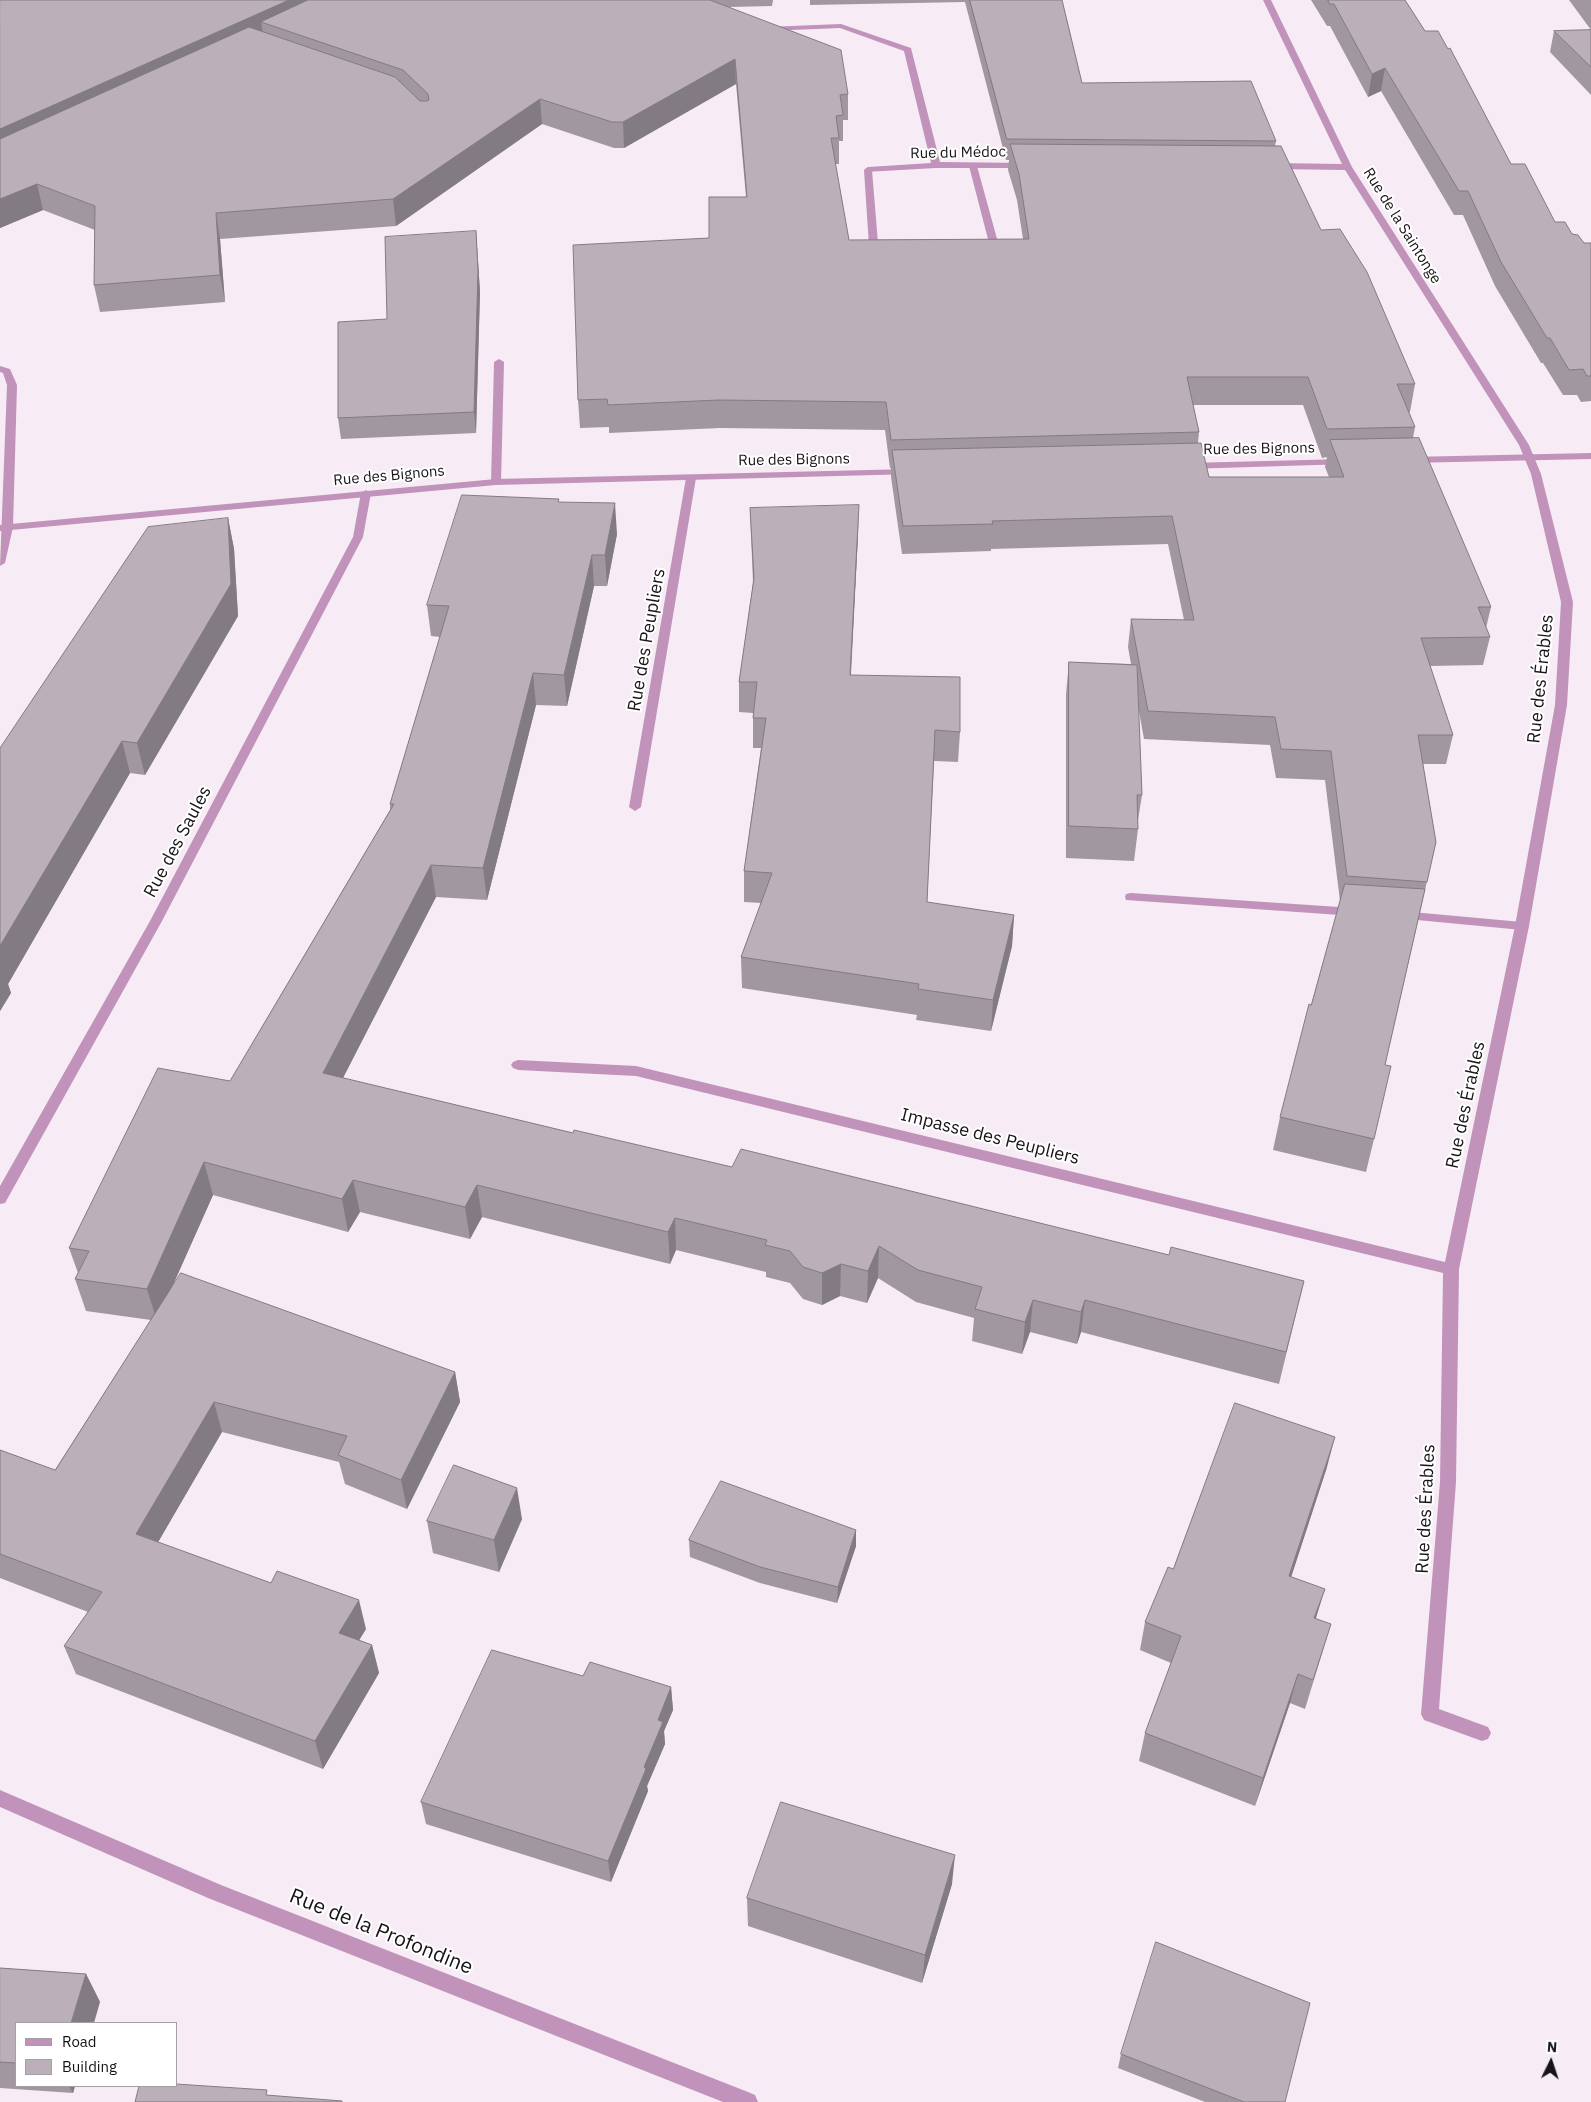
<!DOCTYPE html>
<meta charset="utf-8">
<style>
body{margin:0}
#map{position:relative;width:1591px;height:2102px;overflow:hidden;background:#f7ecf5;font-family:"IBM Plex Sans",sans-serif}
canvas{display:block}
.legend{position:absolute;left:15px;top:2022px;width:162px;height:65px;box-sizing:border-box;background:#fff;border:1px solid #a2a1a2;margin:0;padding:6px 9px;list-style:none;font-size:15px;color:#171316}
.legend li{display:flex;align-items:center;gap:10px;height:25px}
.legend b{width:25px;border:1px solid #a2a1a2}
.north{position:absolute;left:1526px;top:2037px;width:50px;height:50px;-webkit-text-stroke:4px #fff;paint-order:stroke;rotate:4deg;font-size:14px;font-weight:700;line-height:20px;text-align:center;color:#171316}
.north::after{content:'';display:block;margin:auto;width:18px;height:22px;background:#171316;clip-path:polygon(50% 0,100% 100%,50% 72%,0 100%)}
</style>
<div id="map">
<canvas width="1591" height="2102"></canvas>
<ul class="legend">
<li><b style="height:6px;background:#c193ba"></b>Road</li>
<li><b style="height:14px;background:#bbb0b9"></b>Building</li>
</ul>
<div class="north">N</div>
</div>
<script>
const g = document.querySelector('canvas').getContext('2d');
g.lineJoin = 'round';
function fill(path, color) { g.fillStyle = color; g.fill(path, 'evenodd'); }
function stroke(path, color, width, dash) { g.strokeStyle = color; g.lineWidth = width; g.lineCap = dash ? 'butt' : 'round'; g.setLineDash(dash || []); g.stroke(path); }
function label(font, color, halo, rows, align = 'center') {
  g.font = font + ' "IBM Plex Sans",sans-serif'; g.lineWidth = 4; g.setLineDash([]); g.textBaseline = 'middle'; g.strokeStyle = halo; g.fillStyle = color; for (const [text, x, y, turn = 0] of rows) {
    g.save(); g.translate(x, y); g.rotate((+turn || 0) * Math.PI / 180); g.textAlign = isNaN(turn) ? turn : align; if (halo) g.strokeText(text, 0, 0); g.fillText(text, 0, 0); g.restore();
  }
}
const service = new Path2D(`
 M973,163L977,166L999,246L997,248L981,249L976,246L981,243H989L969,166Z
 M868,167L872,170L878,243L887,244L889,246C884,250 874,250 869,246L864,170Z
 M499,359L504,362L501,482L496,485L491,482L494,362Z
 M0,366L10,369L17,385L13,527L5,563L0,566L7,385L3,373L0,372Z
 M1131,893L1354,908L1360,912L1354,916L1126,900L1125,897L1126,894Z
 M1401,911L1522,922L1527,923L1529,926L1527,929L1522,930L1396,918L1395,915L1396,912Z`);
const minor = new Path2D(`
 M1263,0H1271L1352,167L1529,445L1541,474L1573,602L1567,705L1529,926L1459,1269L1456,1482L1439,1709L1488,1727L1491,1733L1488,1739L1482,1741L1424,1720L1421,1714L1440,1482L1443,1273L636,1076L518,1070L513,1068L511,1065L513,1062L518,1060L636,1066L1445,1262L1515,926L1555,705L1561,602L1531,474L1519,445L1345,170L1273,169L1269,166L1273,163L1342,164Z
 M841,24L911,48L940,162L1027,163L1031,166L1030,168H936L865,172L864,170L868,167L931,163L904,51L840,28L767,31L763,29L767,27Z
 M691,475L696,478L641,807L635,811L629,807L686,478Z
 M366,490L371,493L363,537L162,921L5,1203L0,1204V1186L150,921L353,537L361,493Z`);
const tertiary = new Path2D(`
 M1591,453V459L1409,463L1404,460L1409,457Z
 M1345,459L1349,460L1350,462L1349,464L1187,469L1182,466L1187,463Z
 M910,469L915,472L914,474L496,485L0,531V525L496,479Z
 M0,1790L221,1885L748,2092L755,2095L758,2102H723L208,1898L0,1807Z`);
const wall = new Path2D(`
 M0,0H773L772,6L729,7L848,94V120H843V141H839V164H835L849,240L1023,239L1017,200L1008,170L1009,160H1006L965,2L810,5V0H1062L1082,83L1276,141L1275,146L1321,230L1415,384L1410,412H1409L1415,427L1413,438L1491,607L1486,628L1490,637L1483,665L1430,666L1453,735L1446,764H1423L1436,842L1385,1065L1374,1139L1366,1172L1273,1150L1280,1117L1340,901L1325,780L1276,778L1270,745L1144,739L1138,706L1142,795L1138,820V829L1134,861L1066,858V694L1069,662L1131,664L1128,647L1131,619L1184,620L1168,544L991,549V551L902,554L891,477V468H890L885,430L720,428L609,433V427L580,428L578,400L709,238L746,197L736,84L624,148H614L542,124L396,226L220,239L225,302L100,312L94,285L95,230L43,210L0,228ZM1193,405H1303L1322,458L1327,457L1325,467L1329,477H1209L1198,443L1199,432Z
 M1311,0H1405L1511,164L1555,222L1584,243H1591V401L1581,402L1577,395H1563L1543,363H1541L1495,286L1463,215H1454L1381,91L1368,97L1330,26H1327Z
 M1569,0H1591V30Z
 M1591,30V95L1550,52L1554,31Z
 M476,231L480,292L476,433L341,439L338,418Z
 M559,502L617,534L607,586H594L567,706L536,705L487,900L436,897L343,1078L573,1133L732,1167L1169,1255L1304,1281L1279,1384L1081,1332L1077,1344L1030,1332L1022,1354L972,1341L974,1318L916,1302L878,1278L867,1303L840,1296L822,1305L803,1299L790,1283L766,1277V1272L676,1250L670,1264L482,1217L470,1239L360,1212L348,1232L213,1195L171,1289L455,1372L460,1402L407,1509L345,1484L339,1462L222,1432L158,1542L366,1629L359,1640L372,1645L379,1673L323,1769L76,1674L64,1646L88,1612L0,1578V1450L55,1470L151,1320L86,1311L75,1279L78,1273L69,1248L230,1081L390,810V804L440,637L431,636L427,605Z
 M750,508L858,535L851,675L960,732L958,762L934,761L927,902L1014,915L1012,946L991,1031L916,1020L917,1015L742,988L741,957L761,903L744,902V871L761,748H753V713L739,712V682L753,583Z
 M228,518L234,549L238,616L145,775L130,773L8,984L11,993L0,1011V748Z
 M1327,1467L1291,1577L1316,1619L1331,1624L1305,1709L1290,1703L1255,1806L1139,1761L1145,1733L1171,1663L1140,1650L1145,1622L1173,1569Z
 M522,1519L499,1572L433,1553L427,1521Z
 M856,1530V1546L837,1603L760,1583L690,1557L689,1540Z
 M583,1676L671,1687L673,1710L664,1731L665,1744L647,1786L648,1791L611,1882L426,1824L421,1802Z
 M952,1884L922,1983L748,1926L747,1898Z
 M0,1968L86,1974L100,2002L16,2023V2086H75L73,2093L0,2088Z
 M1121,2054L1285,2102H1205L1118,2068Z`);
const shadedWall = new Path2D(`
 M289,0H346L261,22L264,38L0,158V129Z
 M735,59L736,84L624,148L623,122Z
 M1385,68L1381,91L1368,97L1372,74Z
 M540,99L542,124L396,226L393,199Z
 M37,184L43,210L0,228V199Z
 M216,213L220,239L225,302L220,275Z
 M476,231L480,292L476,433L474,412Z
 M615,503L617,534L607,586L605,555Z
 M859,505L858,535L849,705L850,675Z
 M228,518L234,549L238,616L145,775L137,743Z
 M592,555L594,586L567,706L564,675Z
 M533,673L536,705L487,900L483,868Z
 M122,741L130,773L8,984L11,993L0,1011V946Z
 M431,865L436,897L329,1105L323,1073Z
 M1014,915L1012,946L991,1031L993,1000Z
 M204,1162L213,1195L157,1321L147,1289Z
 M353,1180L360,1212L348,1232L342,1199Z
 M477,1185L482,1217L470,1239L465,1207Z
 M675,1218L676,1250L670,1264L668,1232Z
 M879,1246L878,1278L867,1303L868,1271Z
 M841,1264L840,1296L822,1305V1273Z
 M1033,1300L1030,1332L1022,1354L1025,1322Z
 M1085,1300L1081,1332L1077,1344L1081,1312Z
 M455,1372L460,1402L407,1509L401,1480Z
 M214,1402L222,1432L146,1563L136,1534Z
 M1335,1437L1327,1467L1282,1605L1289,1576Z
 M517,1488L522,1519L499,1572L494,1540Z
 M856,1530V1546L837,1603L838,1587Z
 M1325,1589L1316,1618L1306,1647L1314,1618Z
 M359,1600L366,1629L346,1662L339,1633Z
 M372,1645L379,1673L323,1769L315,1741Z
 M1298,1674L1290,1703L1255,1806L1263,1778Z
 M671,1687L673,1710L664,1731L665,1744L647,1786L648,1791L611,1882L608,1861L644,1767L658,1720Z
 M955,1855L952,1884L922,1983L925,1955Z
 M86,1974L100,2002L94,2023H71Z
 M69,2086H75L73,2093Z`);
const building = new Path2D(`
 M0,0H289L0,129Z
 M308,0H710L841,50L848,94L840,95L843,115L836,116L839,138H831L849,240L1029,239L1019,174L1010,144L1281,146L1321,230L1340,229L1367,272L1415,384H1397L1415,427L1327,429L1308,377H1187L1199,432L891,440L886,402L719,400L608,405L607,399L578,400L573,245L709,238V197H747L735,59L623,122H612L540,99L393,199L216,213L220,275L94,285L95,206L37,184L0,199V139L249,27L395,77L420,101H427L429,100L428,94L403,70L261,22Z
 M970,0H1062L1082,83L1251,81L1276,141L1007,139Z
 M1328,0H1405L1425,31H1438L1448,49L1450,48L1511,164H1525L1555,222H1565L1572,234L1578,235L1584,243H1591V376H1587L1583,369L1569,370L1550,338H1547L1501,262L1468,191H1459L1385,68L1372,74L1334,4H1330Z
 M1591,30V67L1554,31Z
 M476,231L478,271L474,412L338,418V322L387,319L385,237Z
 M1419,438L1491,607H1478L1490,637L1421,638L1453,735H1418L1436,842L1427,882L1347,876L1331,751L1281,749L1275,717L1148,711L1131,619L1194,620L1172,516L992,521L993,524L903,526L892,450L1201,443L1209,477H1344L1330,440Z
 M462,495L559,499L558,502L615,503L605,555H592L564,675L533,673L483,868L431,865L323,1073L573,1133L574,1130L732,1167L741,1149L1169,1255L1171,1247L1304,1281L1286,1352L1085,1300L1081,1312L1033,1300L1025,1322L975,1309L982,1287L918,1270L879,1246L868,1271L841,1264L822,1273L803,1267L790,1251L765,1245L767,1240L675,1218L668,1232L477,1185L465,1207L353,1180L342,1199L204,1162L147,1289L75,1279L89,1251L69,1248L158,1068L230,1081L394,804H390L449,606L427,605Z
 M859,505L850,675L960,677V732L935,730L927,902L1014,915L993,1000L918,989L919,984L741,957L772,873L744,871L766,718H753L757,682H739L754,578L750,508Z
 M228,518L231,584L137,743L122,741L0,946V748L148,527Z
 M1069,662L1137,665L1142,795H1137L1138,829L1069,826Z
 M1345,884L1425,889L1385,1065L1391,1066L1374,1139L1280,1117L1309,1004L1311,1005Z
 M181,1273L455,1372L401,1480L338,1455L347,1436L214,1402L136,1534L271,1583L277,1571L359,1600L339,1633L372,1645L315,1741L64,1646L102,1592L0,1554V1450L55,1470Z
 M1235,1403L1335,1437L1289,1576L1325,1589L1314,1618L1331,1624L1313,1680L1298,1674L1263,1778L1145,1733L1181,1636L1145,1622L1168,1567L1173,1569Z
 M454,1465L517,1488L494,1540L427,1521Z
 M721,1481L856,1530L838,1587L760,1567L689,1540Z
 M492,1650L583,1676L590,1662L671,1687L658,1720L663,1722L644,1767L646,1769L608,1861L421,1802Z
 M781,1802L955,1855L925,1955L747,1898Z
 M1156,1942L1310,2003L1285,2102H1244L1121,2054Z
 M0,1968L86,1974L71,2023H16V2063L0,2062Z
 M176,2084L267,2090L266,2095L342,2101V2102H135L139,2086H176Z`);
const farStreetnames = [
 ["Rue du Médoc",958,153,-1],
 ["Rue de la Saintonge",1402,226,58],
 ["Rue des Bignons",1259,449,-1],
 ["Rue des Bignons",794,460,-1],
 ["Rue des Bignons",389,476,-5]
];
const streetNames = [
 ["Rue des Peupliers",647,640,-80],
 ["Rue des Érables",1541,679,-84],
 ["Rue des Saules",178,842,-62],
 ["Rue des Érables",1466,1105,-78],
 ["Impasse des Peupliers",990,1137,14],
 ["Rue des Érables",1426,1509,-87]
];
const nearStreetnames = [
 ["Rue de la Profondine",381,1932,22]
];
fill(service, '#c193ba');
fill(minor, '#c193ba');
fill(tertiary, '#c193ba');
fill(wall, '#a1979f');
fill(shadedWall, '#837b82');
fill(building, '#bbb0b9');
stroke(building, '#837b82', 1);
label('15px', '#171316', '#fff', farStreetnames);
label('18px', '#171316', '#fff', streetNames);
label('21px', '#171316', '#fff', nearStreetnames);
</script>
